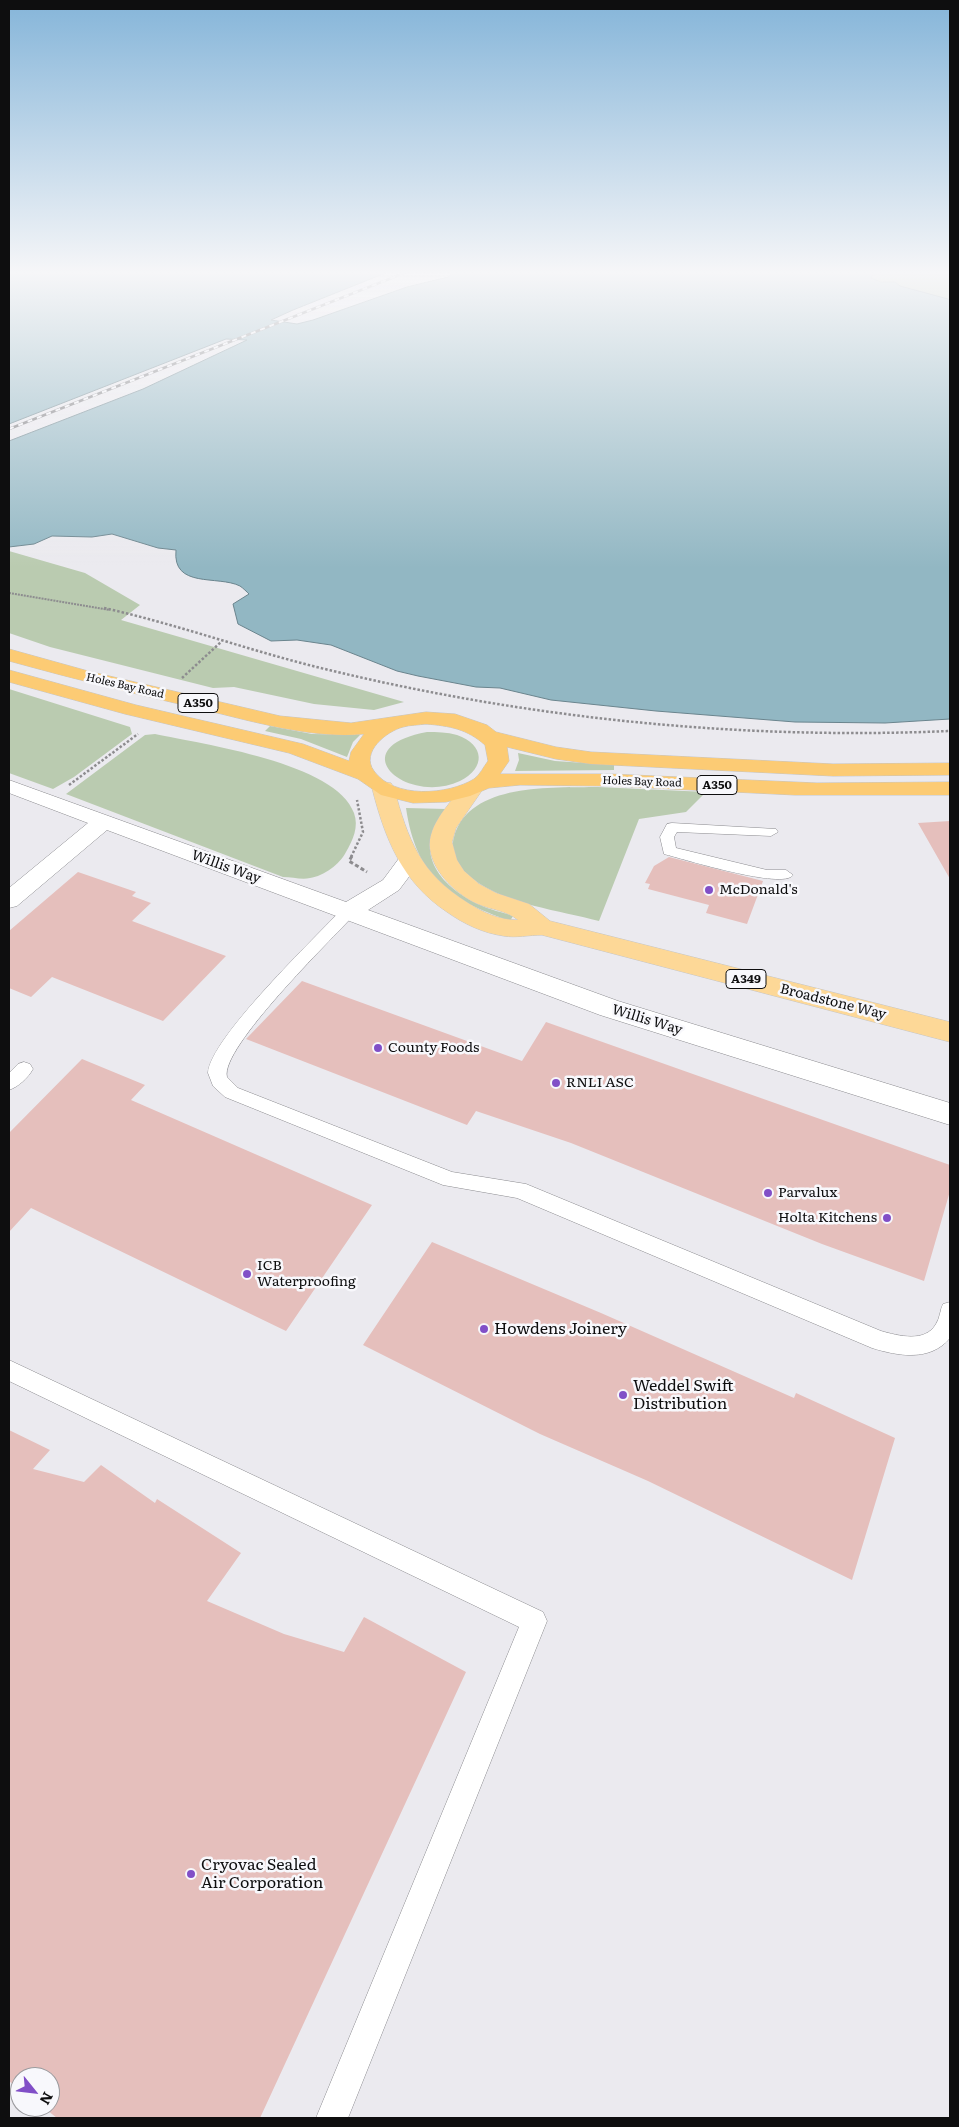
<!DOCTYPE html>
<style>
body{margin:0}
#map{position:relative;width:959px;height:2127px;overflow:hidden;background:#ebeaef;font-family:Literata,serif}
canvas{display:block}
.frame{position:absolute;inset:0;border:10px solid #0e0e0f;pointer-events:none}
.north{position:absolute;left:10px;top:2067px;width:50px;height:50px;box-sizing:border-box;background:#f8f8fc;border:1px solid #9a9a9d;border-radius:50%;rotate:119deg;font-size:14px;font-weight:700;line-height:20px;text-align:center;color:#0e0e0f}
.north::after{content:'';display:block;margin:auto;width:18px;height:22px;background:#814fc7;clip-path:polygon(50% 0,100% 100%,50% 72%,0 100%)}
</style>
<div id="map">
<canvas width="959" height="2127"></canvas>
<div class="frame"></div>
<div class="north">N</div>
</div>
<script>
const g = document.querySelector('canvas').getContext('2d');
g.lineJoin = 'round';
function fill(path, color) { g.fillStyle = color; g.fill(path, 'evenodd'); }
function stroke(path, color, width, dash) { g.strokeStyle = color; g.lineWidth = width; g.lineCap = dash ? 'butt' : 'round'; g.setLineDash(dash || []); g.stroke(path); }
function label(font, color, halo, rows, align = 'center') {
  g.font = font + ' Literata,serif'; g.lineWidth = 5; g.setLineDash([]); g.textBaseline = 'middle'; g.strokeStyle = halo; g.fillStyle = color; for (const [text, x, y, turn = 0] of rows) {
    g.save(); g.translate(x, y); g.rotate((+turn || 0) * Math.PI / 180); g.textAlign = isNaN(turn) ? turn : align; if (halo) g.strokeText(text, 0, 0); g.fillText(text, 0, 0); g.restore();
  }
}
const green = new Path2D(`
 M863,270H950V301L885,282L869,281Z
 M9,551L85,573L140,605L121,620L404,702L374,710L314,704L234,687L213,688L50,647L9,633Z
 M9,689L130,727L132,734L74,777L53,789L9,773Z
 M270,726L312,734L360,735L353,742L347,757L301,739L265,731Z
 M427,732C437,732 447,732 457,735C485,745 486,768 460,781C407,806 340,748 427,732Z
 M155,734C202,744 337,763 354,813C359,827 353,840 346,852C340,864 324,876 310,878C302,880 292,877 283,877L66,794L145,735Z
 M518,753L555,761L614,765V770L515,771L519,760Z
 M598,787L706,792L686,812L639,819L599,921C561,911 505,904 473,879C461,870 449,853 454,837C469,782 553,788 598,787Z
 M406,808L446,809C411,849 438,886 480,905C490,910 502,912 513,916L510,921C448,899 416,876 406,808Z`);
const water = new Path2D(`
 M9,270H393L293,310L271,320L297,324L313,320L407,287L448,277L455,270H864L879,272L872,275L871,278L881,282H895L900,286L948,299L950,300V719L885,723L795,722L656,711L551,700L500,688L476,687L418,676L397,671L331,645L297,640L271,641L238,624L233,604L249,594C247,592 243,588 240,586C218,575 172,589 176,550L158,548L112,534L92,537L52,536L34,544L9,547V441L143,389L247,340L226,339L9,424Z`);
const stream = new Path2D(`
 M947,270L950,271`);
const building = new Path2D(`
 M950,821V879L918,823Z
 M669,857L763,881L747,924L706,913L709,905L648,889L650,884L645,883L654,866Z
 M78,872L136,892L132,896L151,903L132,921L226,956L163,1021L52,977L31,997L9,988V931Z
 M302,981L522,1061L546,1022L950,1165V1191L924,1281L822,1244L571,1143L476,1111L467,1125L246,1039Z
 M82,1059L145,1085L131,1100L372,1205L286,1331L31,1208L9,1232V1133Z
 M432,1242L601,1313L794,1398L796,1393L895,1438L852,1580L648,1481L540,1434L363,1345Z
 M9,1430L50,1450L33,1469L84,1482L101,1465L155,1503L157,1499L241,1553L207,1601L284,1634L344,1652L364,1617L466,1672L260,2118H57L43,2107H50V2077H20V2090L9,2081Z`);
const pathFar2 = new Path2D(`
 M9,593L110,610`);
const pathFar1 = new Path2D(`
 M104,608C180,625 253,652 329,670C532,719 741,740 950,731
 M182,678L221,642
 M69,785L138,734
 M351,857L363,832L357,800`);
const path = new Path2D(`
 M352,856L349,861L367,872`);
const service = new Path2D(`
 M672,823L776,829L778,832L771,836L677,832L674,837L676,848L767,870H786L793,875C784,890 683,859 664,854L660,837L667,824Z
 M349,906L354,907L357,911L354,915C331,940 220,1048 227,1077L238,1088L452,1172L526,1184L881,1331C899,1336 925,1343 936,1324C940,1318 940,1310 943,1304L950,1302V1338C930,1362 898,1356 872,1348L517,1198L443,1185L225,1097L213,1086L208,1073C210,1038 316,937 344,907Z
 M24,1062L30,1064L33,1069C28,1078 18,1087 9,1090V1073L18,1064Z
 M9,1360L543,1612L547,1621L348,2118H316L519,1627L9,1381Z`);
const minor = new Path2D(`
 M9,780L346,902L383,880L400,857L408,855L416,857L420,862L399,890L368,910L618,1001L950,1103V1125L600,1015L107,830L17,906L9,908V888L88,823L9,793Z`);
const primary = new Path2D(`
 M383,782L391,783L394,788C408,840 420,873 468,903C484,913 499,920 518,920C506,910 492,910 478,904C455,894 427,867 430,840C432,827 440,815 448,805C457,793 463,780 480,784L483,789L456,828L452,842L457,860L464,871L479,884L496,893L529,904L550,921L950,1022V1042L542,935C529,935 516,938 504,936C483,933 464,924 447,912C402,882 385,839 372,788L375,783Z`);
const trunk = new Path2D(`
 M9,649L88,671L280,716L351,723L426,712L455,714L487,725L496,732L556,747L591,752L833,764L950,763V775L833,776L591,764L556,759L507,747L509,761L500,774H610L817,783L950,782V795H795L610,786L520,785L489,788L470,796L446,802L413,803L381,795L358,779L289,753L125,714L9,682V670L136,705L303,744L349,761L351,752L364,734C313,739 255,722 205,710C139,695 74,679 9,661ZM426,724C450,726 467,729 485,745L488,761C484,766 480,775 474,779C448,795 394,799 374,771C360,752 387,731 403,727C410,725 419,725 426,724Z`);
const rail = new Path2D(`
 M9,429L412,270`);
const markers = [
 [709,890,5,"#814fc7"],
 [378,1048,5,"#814fc7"],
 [556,1083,5,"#814fc7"],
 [768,1193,5,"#814fc7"],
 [887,1218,5,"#814fc7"],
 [247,1274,5,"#814fc7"],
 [484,1329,5,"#814fc7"],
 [623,1395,5,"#814fc7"],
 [191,1874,5,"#814fc7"]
];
const farStreetnames = [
 ["Holes Bay Road",125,686,13],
 ["Holes Bay Road",642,782,2]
];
const shields = [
 [198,703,40],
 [717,785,40],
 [746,979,40]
];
const shieldNames = [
 ["A350",198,703],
 ["A350",717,785],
 ["A349",746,979]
];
const streetNames = [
 ["Willis Way",226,867,20],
 ["Broadstone Way",833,1002,14],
 ["Willis Way",647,1020,17]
];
const poiNames = [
 ["McDonald's",719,890],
 ["County Foods",388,1048],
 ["RNLI ASC",566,1083],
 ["Parvalux",778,1193],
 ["Holta Kitchens",877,1218,"right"],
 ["ICB",257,1266],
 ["Waterproofing",257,1282]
];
const nearPoinames = [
 ["Howdens Joinery",494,1329],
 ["Weddel Swift",633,1386],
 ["Distribution",633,1404],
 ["Cryovac Sealed",201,1865],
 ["Air Corporation",201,1883]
];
fill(green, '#bacbb0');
fill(water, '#92b7c3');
stroke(water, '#6a848d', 1);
stroke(stream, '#6a848d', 4);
fill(building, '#e5bfbc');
stroke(service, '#8b8b8f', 1);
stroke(minor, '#8b8b8f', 1);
stroke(primary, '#c5c5c5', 1);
stroke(trunk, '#c5c5c5', 1);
stroke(pathFar2, '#8d8c8f', 2, [2, 1]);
stroke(pathFar1, '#8d8c8f', 2.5, [2.5, 2]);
stroke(path, '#8d8c8f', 3, [4, 2.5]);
fill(service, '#fff');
fill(minor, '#fff');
fill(primary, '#fdd897');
fill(trunk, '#fccb74');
stroke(rail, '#7b7b7e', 2.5);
stroke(rail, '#f8f8fc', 2, [5]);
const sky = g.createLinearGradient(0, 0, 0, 568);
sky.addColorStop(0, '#85b5d9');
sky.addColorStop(0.48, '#f6f6f8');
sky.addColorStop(1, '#f6f6f800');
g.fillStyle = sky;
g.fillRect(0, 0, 959, 568);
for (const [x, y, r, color] of markers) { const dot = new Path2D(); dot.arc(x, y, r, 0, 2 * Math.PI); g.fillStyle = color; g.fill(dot); stroke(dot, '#f8f8fc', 2); }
label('11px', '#0e0e0f', '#f8f8fc', farStreetnames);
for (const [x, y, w] of shields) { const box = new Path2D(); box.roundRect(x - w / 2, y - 9.5, w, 19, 4); g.fillStyle = '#f8f8fc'; g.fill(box); stroke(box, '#0e0e0f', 1); }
label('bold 12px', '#0e0e0f', null, shieldNames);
label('14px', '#0e0e0f', '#f8f8fc', streetNames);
label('14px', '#0e0e0f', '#f8f8fc', poiNames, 'left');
label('16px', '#0e0e0f', '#f8f8fc', nearPoinames, 'left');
</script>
